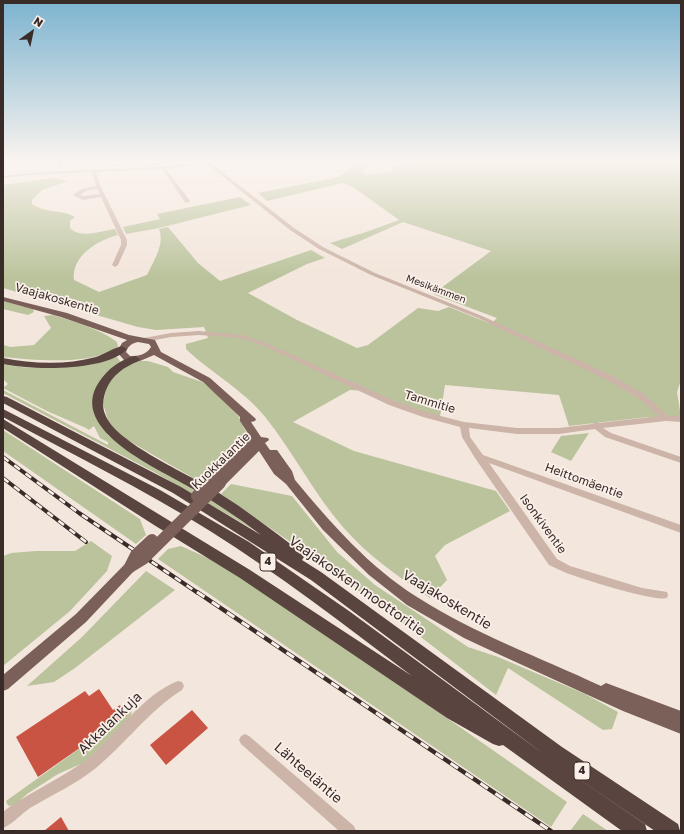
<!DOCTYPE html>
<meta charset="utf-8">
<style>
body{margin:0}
#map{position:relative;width:684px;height:834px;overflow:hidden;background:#f3e6dc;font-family:"Golos Text",sans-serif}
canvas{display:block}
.frame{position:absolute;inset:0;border:4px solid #382b28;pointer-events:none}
.north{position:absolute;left:12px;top:12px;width:40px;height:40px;-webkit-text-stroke:3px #faf0e9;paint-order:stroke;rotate:33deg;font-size:11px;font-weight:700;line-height:16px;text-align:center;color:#382b28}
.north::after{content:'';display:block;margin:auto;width:14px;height:18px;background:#382b28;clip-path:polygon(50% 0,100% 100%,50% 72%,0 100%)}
</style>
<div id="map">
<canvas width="684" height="834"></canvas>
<div class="frame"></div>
<div class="north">N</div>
</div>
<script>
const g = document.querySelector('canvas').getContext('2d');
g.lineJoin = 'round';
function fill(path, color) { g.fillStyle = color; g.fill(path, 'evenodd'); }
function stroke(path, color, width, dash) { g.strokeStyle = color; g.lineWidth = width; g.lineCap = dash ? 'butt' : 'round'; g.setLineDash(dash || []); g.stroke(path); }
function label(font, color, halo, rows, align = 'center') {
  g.font = font + ' "Golos Text",sans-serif'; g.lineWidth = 3.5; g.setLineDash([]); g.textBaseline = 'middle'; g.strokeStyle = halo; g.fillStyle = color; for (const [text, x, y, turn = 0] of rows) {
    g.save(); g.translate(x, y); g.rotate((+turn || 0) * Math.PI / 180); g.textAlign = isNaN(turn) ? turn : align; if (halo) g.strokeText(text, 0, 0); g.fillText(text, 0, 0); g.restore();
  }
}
const green = new Path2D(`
 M358,161L369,162L362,172L367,175L394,171L391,165L426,161H681V380L677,392L681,417H648L569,426L559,395L445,385L440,417L413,409L371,391L350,390L293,422L354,451L496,491L510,511L445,545L435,556L447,580L430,598C399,577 368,556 343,527C314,494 294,453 266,418C244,390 211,373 186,349V344L208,338L204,327L156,330L138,327L3,288V185L54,178L68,181L42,190L32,200V204C47,214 61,209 75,217L70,221V228C81,239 101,231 115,229L118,235C98,240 71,256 74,280L99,292L147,275C154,260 165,244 159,229L168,227L198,263L220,281L311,250L325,258L307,264L248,293L297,320L357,348L368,345L418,308L438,311L449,307L491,324L497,318L433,294L491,251L403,222L342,249L330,243L366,232L399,220L353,187L343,183L267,201L258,193L339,177Z
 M240,197L251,205L159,228L126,234L123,227L160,219L157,214Z
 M3,301L33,309L34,312L28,315L3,309Z
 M53,315C75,322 98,328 117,342L118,347C92,366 34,360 3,357V345L11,347L34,345L51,328L44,316Z
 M117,357L120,361L104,378L95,413L101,426L108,435L131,452L225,508L256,531L154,472L3,393V390L108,445V442L100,438L94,426L89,430L86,428L47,411L3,388L8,384L3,379V364C40,373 80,364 117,357Z
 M137,361H148L168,367L173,372L202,382L220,396L239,417L246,432L243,441L202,483L122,437L108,421L103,403L106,388L115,374L127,364Z
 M3,430L140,519L146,535L136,544L3,451Z
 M589,433L571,461L551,452L561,436Z
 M231,484L292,496L337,552L375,585L468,647L498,657L585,694L618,712L612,729L603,730L508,668L496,695C407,625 315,558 221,494Z
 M91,541L112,556L107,571L70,611L3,666V556L11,553L36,551H75Z
 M181,546L212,560L301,616L567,802L551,827L158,559L168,549Z
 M146,571L175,590L75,668L54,682L27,686L82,637Z
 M132,711L130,719L95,753L83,763L58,774L27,794L15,805L9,806L7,804L6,801Z
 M583,814L608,831H570Z`);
const stream = new Path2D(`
 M151,165L171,161`);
const building = new Path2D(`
 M99,689L113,710L120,705L127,715L38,777L16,737L85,691L89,696Z
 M192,710L208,728L166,765L150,745Z
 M61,817L69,831H44Z`);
const minor = new Path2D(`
 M59,161H63L61,167L59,168L57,167Z
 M123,161H130L111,168L107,167Z
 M211,161H221L212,164L294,228L323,247L375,273L482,316L613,376L644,394L668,416H681V422L666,421L603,428L611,433L681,457V463L605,437L595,429L559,434H517L469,428L470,437L483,455L681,525V533L489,463L557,559L570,566L642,588L667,592L668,595L667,598C654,602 579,578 564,572C559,570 554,567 549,565L475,458L462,437L460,427L423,417L389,405L262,345L239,338L199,335L171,337L144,342L141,340L144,338L171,333L199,331L242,335L266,343L395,401L429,413L464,422L517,428H559L592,424L596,422L599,423L659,416L638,398L607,380L478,318L371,275L319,249L290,230L207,164L166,169L190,201L187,203L185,202L162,169L96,172L101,187L127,240V245L118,265L115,267L112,265L121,245V240L101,197L83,200L73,195L82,189L96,186L92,172L30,175L3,178V176C72,167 142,172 211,161ZM97,189L100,194L84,196L80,195L86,191Z
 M368,161H379L385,163L383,164Z
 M178,681L182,682L184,686L182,690C149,711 126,743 96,768C76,784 52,795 30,808C21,814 13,824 3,828V812L8,808C34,790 62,778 86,760C115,737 143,694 178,681Z
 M245,734L249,736L354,826L356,831H339L241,744L239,740L241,736Z`);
const major = new Path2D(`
 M3,297L67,313L129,335L155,340L161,352L210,378L256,419L255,421L251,422L261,437L268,438L269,440L265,443L270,450H277L292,471L295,480C331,523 369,567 417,597C475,634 539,657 601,686L606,683L681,711V734L623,711L496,653L464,638L407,605L369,575L323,530L286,484L274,474L259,451L224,486H216L215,482H209L207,479L209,476L246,441L251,438L240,421V417L203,382L154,355L140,361L124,360L117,352L122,343L127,340L61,317L3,301ZM138,342L149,344L151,347C146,355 139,356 130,356L126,352C128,346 132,343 138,342Z
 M130,562L134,563L136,567L134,571L86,622L8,689L3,691V675L76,614L126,563Z`);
const highway = new Path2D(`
 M122,346L127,349C107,372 30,370 3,364V358C33,364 67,365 96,357C105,354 113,348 122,346Z
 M135,356L140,359L139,361C124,367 112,375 106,390C103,398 102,407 105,414C115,443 189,474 216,491C246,510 274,531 302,553L304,557L302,560L321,572L562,747L678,824L680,831H655L558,765L645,824L647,831H622L503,745L499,746L493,744L447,718L240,578L154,525L3,428V419L250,570L412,676C346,626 280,575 210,531C143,489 72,454 3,417V409L160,490L249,542L349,611L545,755L311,580L173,493L3,403V396L7,397L181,487L261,535C239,518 216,503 193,489C162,470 66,431 99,382C108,369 119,360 135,356Z`);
const railFar1 = new Path2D(`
 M3,457L79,513L198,593
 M3,478L86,542`);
const rail = new Path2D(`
 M197,592L551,831`);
const majorBridge = new Path2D(`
 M197,496L213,479
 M130,567L143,559L220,483
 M130,567L136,555L152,540`);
const farStreetnames = [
 ["Mesikämmen",436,289,21]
];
const shields = [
 [268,562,16],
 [582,771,16]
];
const shieldNames = [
 ["4",268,562],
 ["4",582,771]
];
const streetNames = [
 ["Vaajakoskentie",57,299,16],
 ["Tammitie",430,402,17],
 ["Kuokkalantie",221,461,-44],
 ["Heittomäentie",584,481,20],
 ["Isonkiventie",543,524,54]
];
const nearStreetnames = [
 ["Vaajakosken moottoritie",357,586,35],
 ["Vaajakoskentie",447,600,31],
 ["Akkalankuja",110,723,-44],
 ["Lähteeläntie",308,773,41]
];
fill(green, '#bac39c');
stroke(stream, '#7ab1ad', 1.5);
fill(building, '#ca5443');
fill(minor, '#ccb4a8');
fill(major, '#7b6059');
fill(highway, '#59443f');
stroke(railFar1, '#382b28', 4);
stroke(rail, '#382b28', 4.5);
stroke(railFar1, '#faf0e9', 2.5, [7]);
stroke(rail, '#faf0e9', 3, [9]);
stroke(majorBridge, '#7b6059', 12);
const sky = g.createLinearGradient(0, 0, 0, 278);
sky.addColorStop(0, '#7cb3d0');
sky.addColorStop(0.58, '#faf4ef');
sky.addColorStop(1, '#faf4ef00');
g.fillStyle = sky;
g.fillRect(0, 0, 684, 278);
label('10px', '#382b28', '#faf0e9', farStreetnames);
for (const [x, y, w] of shields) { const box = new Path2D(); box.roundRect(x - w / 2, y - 9, w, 18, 3); g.fillStyle = '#faf0e9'; g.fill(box); stroke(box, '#382b28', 1); }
label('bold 11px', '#382b28', null, shieldNames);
label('12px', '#382b28', '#faf0e9', streetNames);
label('14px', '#382b28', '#faf0e9', nearStreetnames);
</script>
